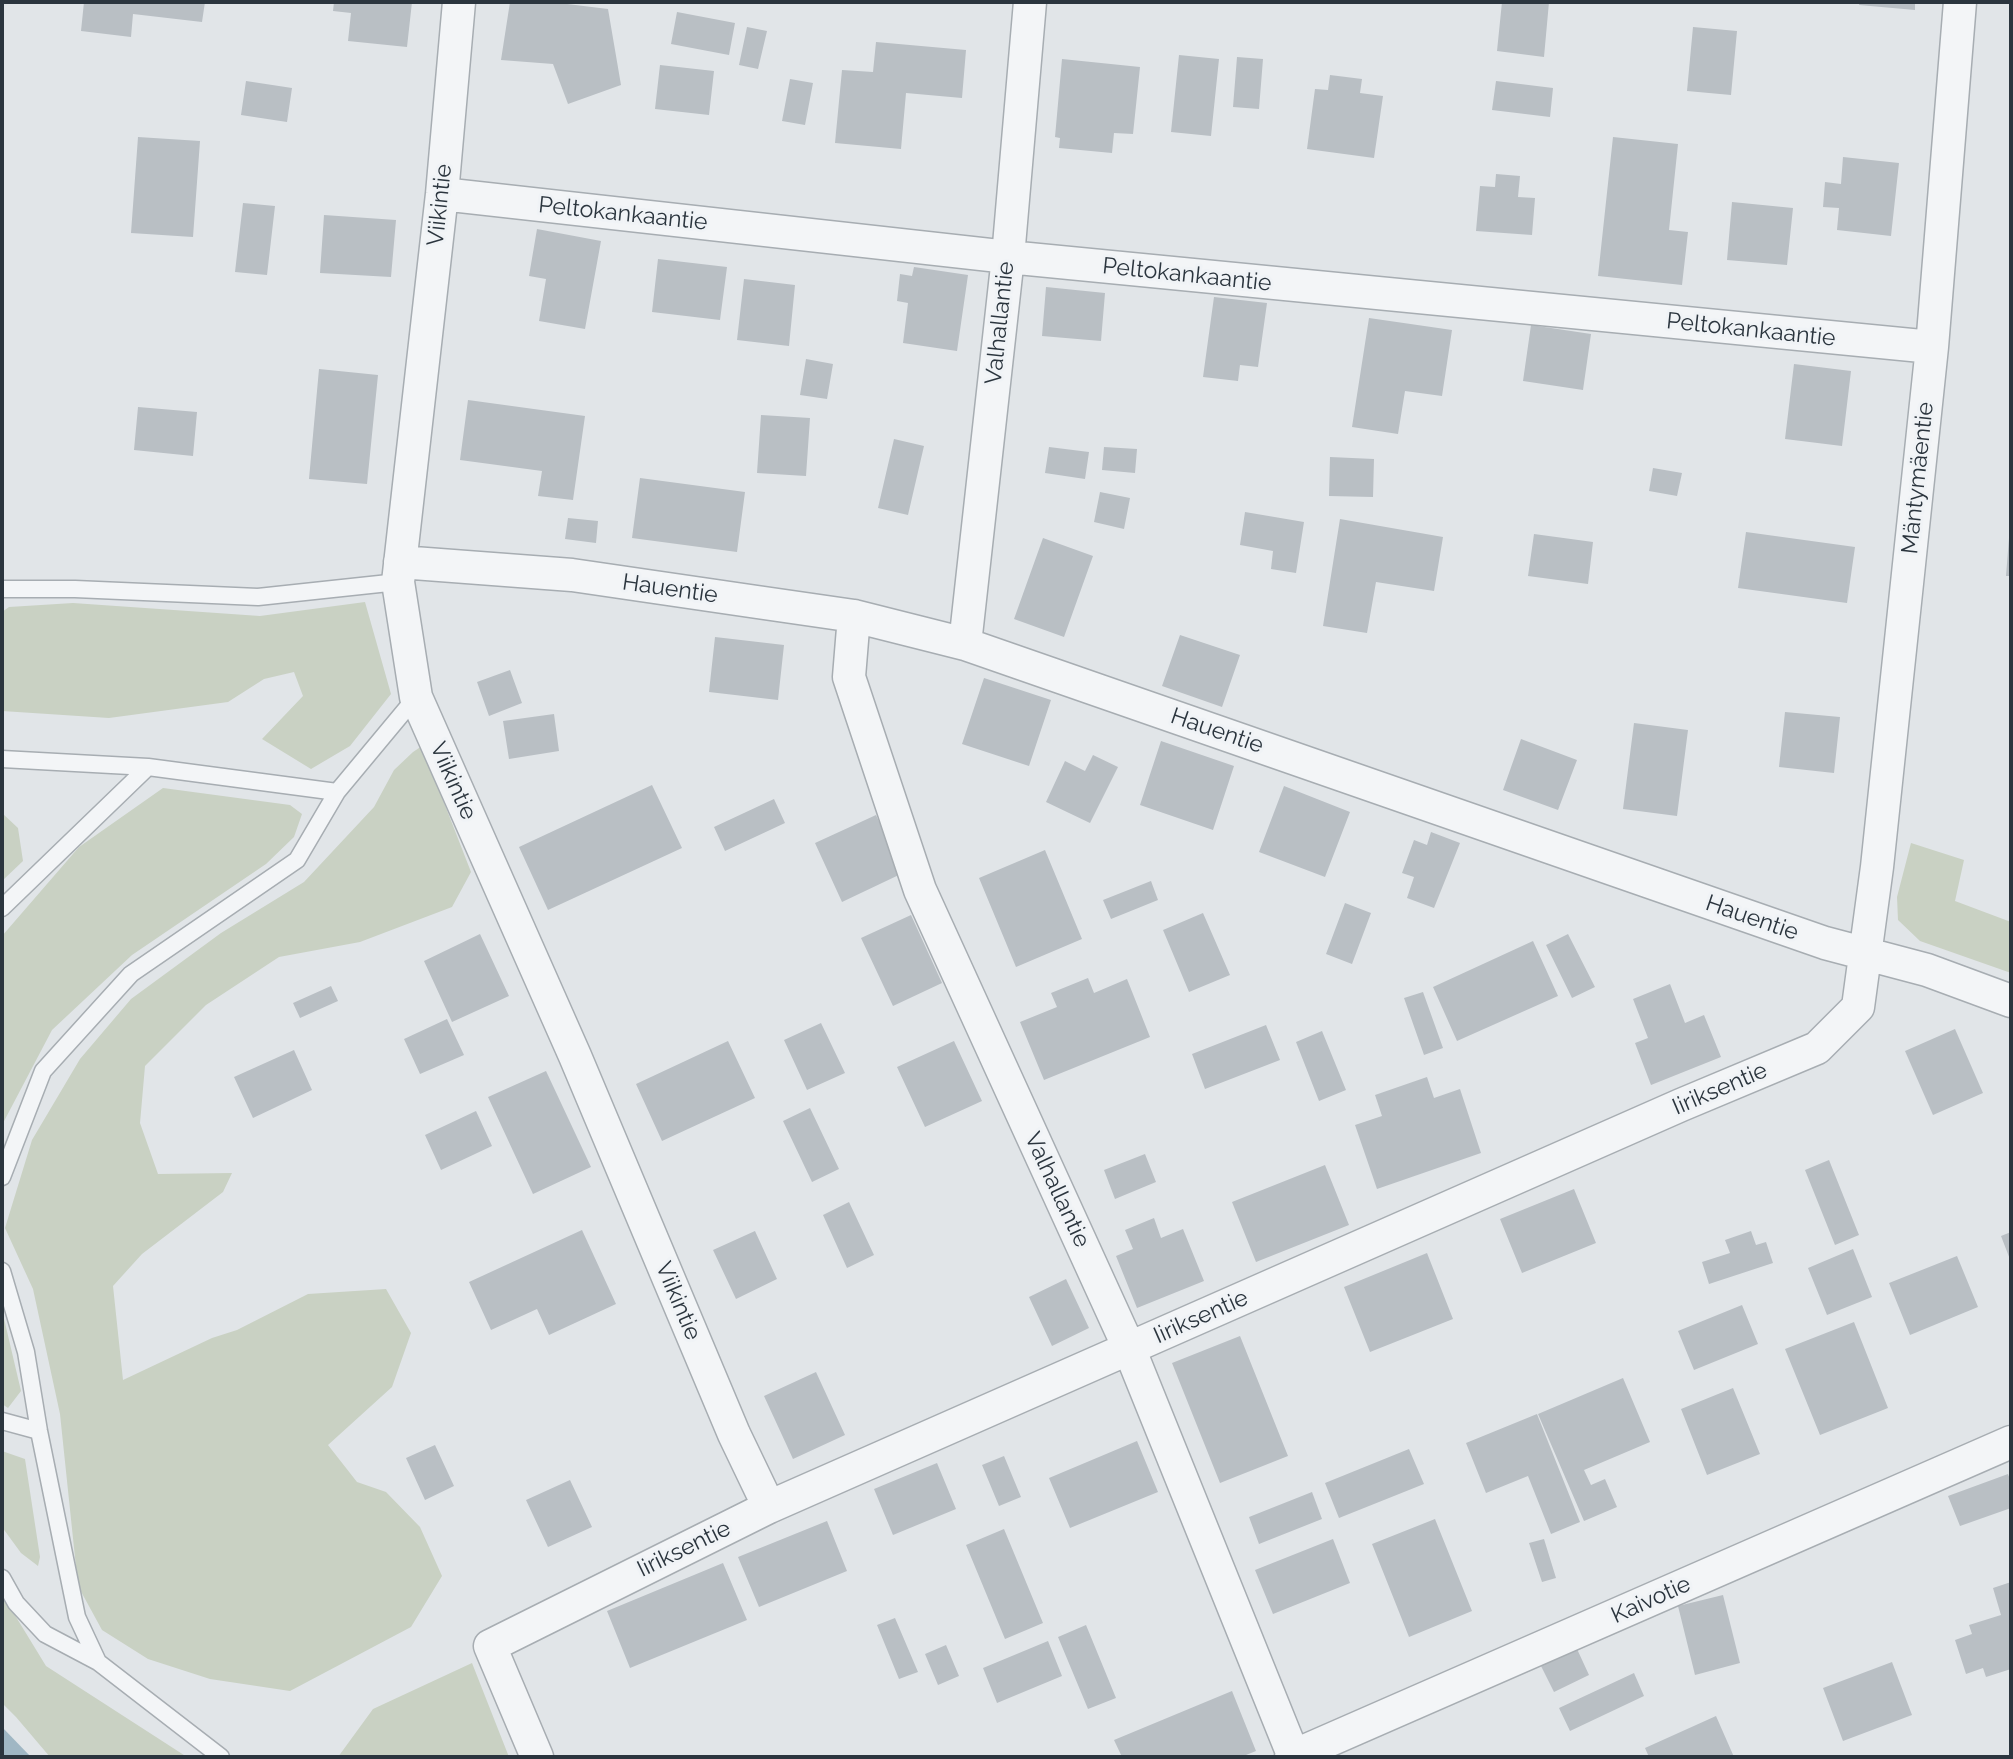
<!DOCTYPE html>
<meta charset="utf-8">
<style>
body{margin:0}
#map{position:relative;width:2013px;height:1759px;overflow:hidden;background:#e1e5e8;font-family:Raleway,sans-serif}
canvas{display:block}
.frame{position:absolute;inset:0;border:4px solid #2b353e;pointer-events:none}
</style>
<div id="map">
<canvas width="2013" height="1759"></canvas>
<div class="frame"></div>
</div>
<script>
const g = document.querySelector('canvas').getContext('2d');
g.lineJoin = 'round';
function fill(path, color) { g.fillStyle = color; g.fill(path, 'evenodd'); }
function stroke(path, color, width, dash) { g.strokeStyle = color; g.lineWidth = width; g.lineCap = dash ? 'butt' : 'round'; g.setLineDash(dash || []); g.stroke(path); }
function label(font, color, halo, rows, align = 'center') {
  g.font = font + ' Raleway,sans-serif'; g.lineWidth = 6; g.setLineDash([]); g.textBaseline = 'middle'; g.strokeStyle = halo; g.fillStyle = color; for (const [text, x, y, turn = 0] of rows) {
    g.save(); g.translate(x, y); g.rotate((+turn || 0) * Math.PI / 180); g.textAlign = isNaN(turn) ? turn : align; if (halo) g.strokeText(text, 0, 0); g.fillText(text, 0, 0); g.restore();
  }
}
const green = new Path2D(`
 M365,602L391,694L350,746L311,769L262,739L303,696L294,672L264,679L228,702L109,718L2,711V612L9,607L73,603L260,616Z
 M422,746L471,872L452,907L360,942L279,957L206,1005L145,1066L140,1123L158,1174L232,1173L223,1192L142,1254L113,1286L123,1380L212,1338L237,1330L308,1294L386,1289L411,1333L392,1387L328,1445L357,1482L386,1492L420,1527L442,1576L411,1627L290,1691L210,1679L148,1659L102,1630L78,1586L60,1414L33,1289L5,1228L32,1140L80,1059L131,999L221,933L304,882L374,807L394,770L413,752Z
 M163,788L290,805L302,814L294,837L266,864L132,955L52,1030L2,1125V936L79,847Z
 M2,813L18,828L23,861L2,881Z
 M1911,843L1964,860L1955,901L2011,922V973L1920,941L1898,920L1897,897Z
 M2,1310L21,1391L8,1408L2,1404Z
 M2,1451L25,1459L40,1557L38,1566L21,1553L2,1527Z
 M2,1594L46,1666L187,1757H50L16,1717L2,1703Z
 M472,1663L509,1757H338L373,1709Z`);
const water = new Path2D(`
 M2,1727L31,1757H2Z`);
const building = new Path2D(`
 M84,2H205L202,22L133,14L131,37L81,31Z
 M334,2H412L407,47L348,41L351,13L333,11Z
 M510,2H551L608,9L621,85L568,104L553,64L501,60Z
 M1502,2H1549L1544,57L1497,51Z
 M1860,2H1915V10L1859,5Z
 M677,12L735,23L729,55L671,44Z
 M747,27L767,31L758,69L739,65Z
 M1693,27L1737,31L1731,95L1687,91Z
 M876,42L966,50L962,98L906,93L901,149L835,143L842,70L873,72Z
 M1179,55L1219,59L1211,136L1171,132Z
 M1237,57L1263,59L1259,109L1233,107Z
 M1062,59L1140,67L1133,134L1114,133L1112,153L1059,148L1060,138L1055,137Z
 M660,65L714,71L709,115L655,109Z
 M1330,75L1362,79L1360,93L1383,96L1374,158L1307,149L1315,89L1328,90Z
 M790,79L813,83L805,125L782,121Z
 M246,81L292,88L287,122L241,115Z
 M1496,81L1553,88L1550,117L1492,110Z
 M138,137L200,141L193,237L131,233Z
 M1613,137L1678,144L1669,230L1688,232L1682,285L1598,276Z
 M1843,157L1899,163L1891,236L1837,230L1839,208L1823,207L1825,182L1841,184Z
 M1496,174L1520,176L1518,197L1535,198L1532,235L1476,231L1480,186L1495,187Z
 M1732,202L1793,208L1787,265L1727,260Z
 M243,203L275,206L267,275L235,272Z
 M324,215L396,220L391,277L320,273Z
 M537,229L601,241L585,329L539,321L546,279L529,276Z
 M658,259L727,267L720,320L652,312Z
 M914,267L968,275L957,351L903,343L908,303L897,301L900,274L912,276Z
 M744,279L795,285L789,346L737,340Z
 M1046,287L1105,293L1101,341L1042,336Z
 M1214,297L1267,303L1258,367L1240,365L1238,381L1203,377Z
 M1369,318L1452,330L1442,396L1405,391L1398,434L1352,427Z
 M1531,325L1591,334L1583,390L1523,381Z
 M806,359L833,364L827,399L800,395Z
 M1794,364L1851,371L1842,446L1785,439Z
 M319,369L378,375L367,484L309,479Z
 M468,400L585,416L573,500L538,496L542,471L460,460Z
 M138,407L197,412L193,456L134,450Z
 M761,415L810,418L806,476L757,473Z
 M894,439L924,446L908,515L878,508Z
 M1049,447L1089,452L1085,479L1045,473Z
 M1104,447L1137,449L1135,473L1102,470Z
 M1330,457L1374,459L1373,497L1329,496Z
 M1653,468L1682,473L1677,496L1649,491Z
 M640,478L745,492L737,552L632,538Z
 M1100,492L1130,498L1124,529L1094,522Z
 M1245,512L1304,522L1296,573L1271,569L1273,551L1240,545Z
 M568,518L598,521L596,543L565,539Z
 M1340,519L1443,537L1434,591L1376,582L1367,633L1323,626Z
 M1746,532L1855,547L1847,603L1738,588Z
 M1534,534L1593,542L1588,584L1528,576Z
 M1043,538L1093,556L1064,637L1014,619Z
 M2009,538H2011V576H2006Z
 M1180,635L1240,655L1222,707L1162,686Z
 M715,637L784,645L778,700L709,692Z
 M510,670L522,703L489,716L477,682Z
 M984,678L1051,700L1029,766L962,744Z
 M1785,712L1840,717L1834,773L1779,767Z
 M554,714L559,751L509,759L503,721Z
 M1634,723L1688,730L1677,816L1623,809Z
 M1521,739L1577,760L1558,810L1503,790Z
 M1161,741L1234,766L1213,830L1140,805Z
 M1093,755L1118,767L1090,823L1046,802L1065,761L1085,771Z
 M652,785L682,848L548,910L519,847Z
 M1284,786L1350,812L1325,877L1259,852Z
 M774,799L785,823L725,851L714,827Z
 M876,815L903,873L842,902L815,843Z
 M1431,832L1460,843L1434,908L1407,898L1414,877L1402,873L1414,840L1427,845Z
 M1045,850L1082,939L1016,967L979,878Z
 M1151,881L1158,900L1111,919L1103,900Z
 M1345,903L1371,913L1352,964L1326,954Z
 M1203,913L1230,975L1189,992L1163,930Z
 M911,915L942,983L893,1006L861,938Z
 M480,934L509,996L452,1022L424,961Z
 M1568,934L1595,987L1572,998L1546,945Z
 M1533,941L1558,996L1457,1041L1433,987Z
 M1088,978L1094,993L1127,979L1150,1037L1044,1080L1020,1022L1057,1007L1051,993Z
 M1670,984L1685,1023L1704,1015L1721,1057L1651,1085L1635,1043L1648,1038L1633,999Z
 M331,986L338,1001L300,1018L293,1003Z
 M1423,992L1443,1048L1424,1055L1404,998Z
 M447,1019L464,1055L420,1074L404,1039Z
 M821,1023L845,1073L807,1090L784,1040Z
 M1266,1025L1280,1060L1205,1089L1192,1054Z
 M1955,1029L1983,1093L1933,1115L1905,1051Z
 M1322,1031L1346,1090L1319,1101L1296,1042Z
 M728,1041L755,1098L662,1141L636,1084Z
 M954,1041L982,1101L925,1127L897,1067Z
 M294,1050L312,1090L253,1118L234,1077Z
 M546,1071L591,1167L533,1194L488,1097Z
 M1427,1077L1434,1098L1460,1089L1481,1153L1377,1189L1355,1125L1382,1116L1375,1095Z
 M810,1108L839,1169L812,1182L783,1121Z
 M476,1111L492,1146L441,1170L425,1135Z
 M1145,1154L1156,1182L1115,1199L1104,1170Z
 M1829,1160L1859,1235L1835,1245L1805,1170Z
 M1325,1165L1349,1225L1256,1262L1232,1202Z
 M1574,1189L1596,1243L1522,1273L1500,1219Z
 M849,1202L874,1255L847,1268L823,1215Z
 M1154,1218L1161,1238L1183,1229L1204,1281L1137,1308L1116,1256L1133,1249L1125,1230Z
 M582,1230L616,1304L549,1335L537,1309L491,1330L469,1282Z
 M755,1231L777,1279L736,1299L713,1250Z
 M1751,1231L1756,1245L1766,1242L1773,1263L1709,1284L1702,1262L1730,1253L1725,1240Z
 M2011,1232V1262L2001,1236Z
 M1853,1249L1872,1297L1827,1315L1808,1268Z
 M1427,1253L1453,1319L1370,1352L1344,1287Z
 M1957,1256L1978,1307L1910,1335L1889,1283Z
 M1066,1279L1089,1328L1052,1346L1029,1297Z
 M1742,1305L1758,1344L1694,1370L1678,1331Z
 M1854,1322L1888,1408L1820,1435L1785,1349Z
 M1240,1336L1288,1456L1220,1483L1172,1363Z
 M816,1372L845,1435L793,1459L764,1396Z
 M1623,1378L1650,1442L1584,1470L1591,1485L1605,1479L1617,1507L1584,1521L1538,1414Z
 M1733,1388L1760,1454L1707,1475L1681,1409Z
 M1537,1414L1580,1522L1551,1534L1528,1476L1486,1493L1466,1443Z
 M1137,1441L1158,1492L1070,1528L1049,1478Z
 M435,1445L454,1486L425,1500L406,1458Z
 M1409,1449L1424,1484L1339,1518L1325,1483Z
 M1004,1456L1021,1497L999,1506L982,1465Z
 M937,1463L956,1509L893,1535L874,1489Z
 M2008,1474L2011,1482V1508L1960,1526L1948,1496Z
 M570,1480L592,1527L548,1547L526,1500Z
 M1312,1492L1322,1519L1259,1544L1249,1517Z
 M1435,1519L1472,1611L1409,1637L1372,1544Z
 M827,1521L847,1571L759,1607L738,1557Z
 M1004,1529L1043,1623L1005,1639L966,1545Z
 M1333,1539L1350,1583L1273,1614L1255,1570Z
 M1544,1539L1556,1578L1542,1582L1529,1543Z
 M723,1563L747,1620L630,1668L607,1611Z
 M2011,1582V1669L1986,1677L1983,1668L1966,1674L1955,1640L1972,1634L1969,1625L2001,1615L1993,1588Z
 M1723,1595L1740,1663L1695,1675L1678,1606Z
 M895,1618L918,1672L899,1679L877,1625Z
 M1086,1625L1116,1698L1088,1709L1058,1637Z
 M1048,1641L1062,1676L997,1703L983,1668Z
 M946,1645L959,1676L938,1685L925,1654Z
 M1577,1649L1589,1675L1554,1692L1541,1666Z
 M1892,1662L1912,1715L1843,1741L1823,1688Z
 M1634,1673L1644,1696L1570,1731L1559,1708Z
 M1232,1691L1256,1751L1241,1757H1122L1114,1740Z
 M1716,1716L1734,1757H1649L1645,1748Z`);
const service = new Path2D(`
 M2,589H75L258,597L398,582
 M2,759L148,767L337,792
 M2,908L148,767
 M2,1177L43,1071L131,974L297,860L337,792L416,697
 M2,1271L26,1352L39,1431L77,1617L98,1662
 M2,1421L39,1431
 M2,1578L16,1603L45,1634L98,1662L221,1757`);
const minor = new Path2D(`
 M459,2L442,194L398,582L416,697L575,1056L734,1434L769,1507
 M442,194L1008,257L1932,347
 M400,562L572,575L757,602L854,616L965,644L1825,943L1927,970L2011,1001
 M854,616L849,677L920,890L1129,1348L1294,1757
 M965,644L1008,257L1030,2
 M537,1757L490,1646L769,1507L1681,1105L1817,1048L1858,1007L1877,867L1932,347L1960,2
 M1291,1757L2011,1442`);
const streetNames = [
 ["Viikintie",440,205,-84],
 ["Peltokankaantie",623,214,6],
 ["Peltokankaantie",1187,275,6],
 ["Valhallantie",1000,323,-84],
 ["Peltokankaantie",1751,330,6],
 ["Mäntymäentie",1918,478,-84],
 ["Hauentie",670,589,8],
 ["Hauentie",1217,731,19],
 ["Viikintie",453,781,66],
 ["Hauentie",1752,918,19],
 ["Iiriksentie",1720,1089,-23],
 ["Valhallantie",1057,1190,65],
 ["Viikintie",678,1301,67],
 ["Iiriksentie",1201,1317,-24],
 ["Iiriksentie",684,1549,-26],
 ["Kaivotie",1651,1600,-24]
];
fill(green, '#c9d1c3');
fill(water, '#a0b7c4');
fill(building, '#b9bfc4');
stroke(service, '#a7adb2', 19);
stroke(minor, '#a7adb2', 35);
stroke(service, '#f3f5f7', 16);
stroke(minor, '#f3f5f7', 32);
label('23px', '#2b353e', '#f0f3f6', streetNames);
</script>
